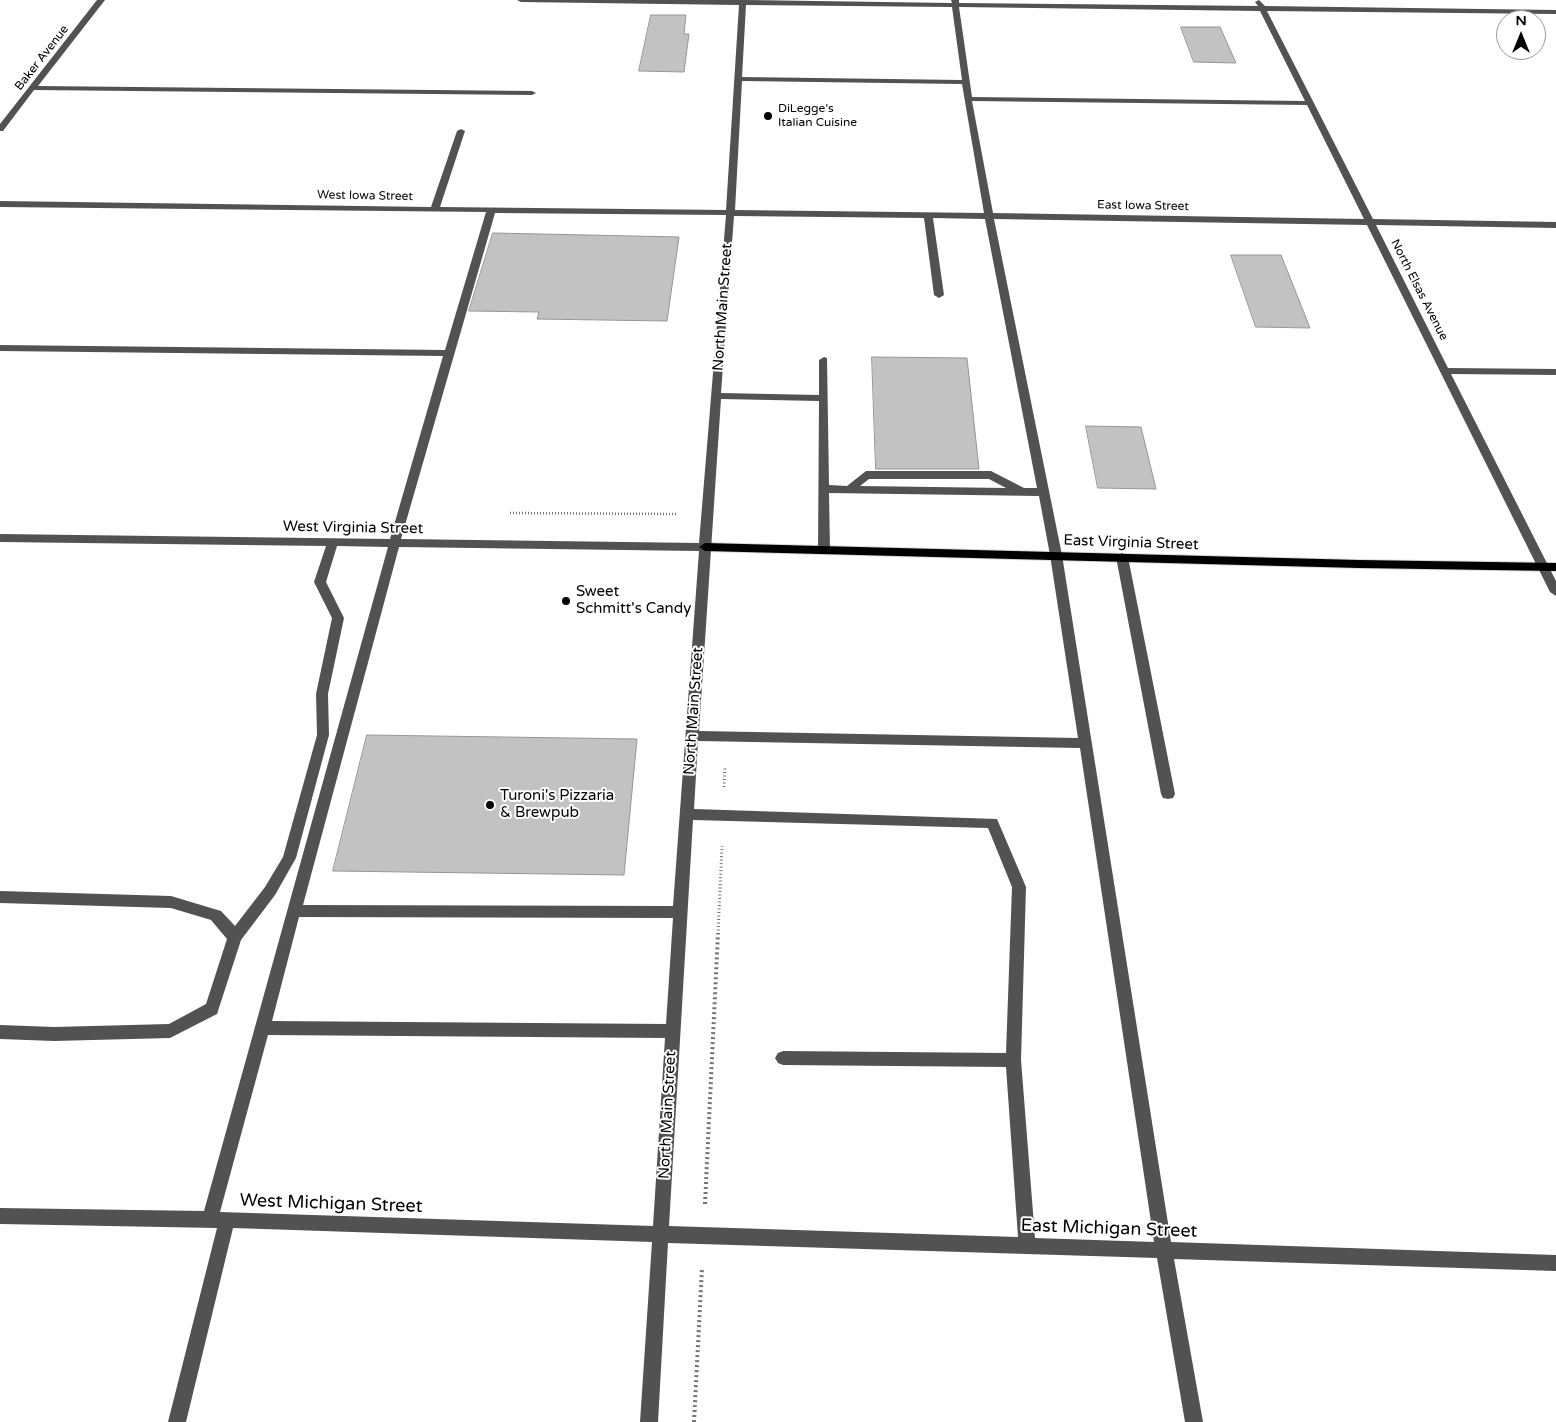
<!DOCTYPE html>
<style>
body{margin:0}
#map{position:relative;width:1556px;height:1422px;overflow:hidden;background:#fff;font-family:"Varela Round",sans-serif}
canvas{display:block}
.north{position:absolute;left:1496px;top:10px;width:50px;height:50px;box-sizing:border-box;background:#fff;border:1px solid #999;border-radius:50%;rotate:0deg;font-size:14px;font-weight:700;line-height:20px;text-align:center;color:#000}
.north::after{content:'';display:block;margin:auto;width:18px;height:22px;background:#000;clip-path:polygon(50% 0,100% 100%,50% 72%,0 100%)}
</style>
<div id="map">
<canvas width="1556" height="1422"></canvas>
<div class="north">N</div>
</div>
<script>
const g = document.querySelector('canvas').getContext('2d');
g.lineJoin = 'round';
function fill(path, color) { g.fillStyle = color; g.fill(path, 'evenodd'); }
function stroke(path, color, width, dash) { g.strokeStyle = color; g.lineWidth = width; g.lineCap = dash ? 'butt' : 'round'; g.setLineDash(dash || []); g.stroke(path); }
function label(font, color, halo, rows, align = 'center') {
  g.font = font + ' "Varela Round",sans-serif'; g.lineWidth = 4; g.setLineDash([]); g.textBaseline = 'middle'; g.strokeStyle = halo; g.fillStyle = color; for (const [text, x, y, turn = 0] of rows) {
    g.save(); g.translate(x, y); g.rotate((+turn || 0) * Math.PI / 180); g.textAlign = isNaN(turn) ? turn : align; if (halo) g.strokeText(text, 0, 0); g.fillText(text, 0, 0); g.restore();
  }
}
const building = new Path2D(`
 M651,15H686L684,34H689L684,72L639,71Z
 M1181,27H1220L1236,63L1194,62Z
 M493,233L679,237L667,321L537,319L539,312L469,311Z
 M1231,255H1281L1310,328L1256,327Z
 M872,357L967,358L979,469H876Z
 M1086,426L1141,427L1156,489L1098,488Z
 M367,735L637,739L624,875L333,871Z`);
const pathFar2 = new Path2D(`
 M510,513L677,514`);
const pathFar1 = new Path2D(`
 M724,787L725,766
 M718,934L722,846`);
const path = new Path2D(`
 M705,1204L718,933
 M694,1422L702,1268`);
const minor = new Path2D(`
 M97,0H105L38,86L532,91L536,93L532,95L34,90L3,131H0V124Z
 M517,0H747L952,3L951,0H959V3L1258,6L1255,2L1259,0L1265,6L1556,10V14L1267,11L1373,219L1556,222V228L1376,225L1448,368L1556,369V375L1451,374L1556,581V596L1550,592L1367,225L994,219L1062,555L1171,1242L1556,1255V1271L1174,1259L1203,1422H1185L1157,1258L668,1243L658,1422H640L652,1242L233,1228L186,1422H168L217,1228L0,1224V1208L204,1211L388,547L337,546L326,582L344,618L328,694L329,735L296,858L275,895L241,940L217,1014L170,1038L54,1041L0,1039V1025L54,1027L169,1024L206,1004L227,939L211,920L171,908L0,903V891L171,896L221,911L235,926L265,887L283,857L317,735L316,694L332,618L314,582L326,546L0,542V534L390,539L443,356L0,351V345L445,350L486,212L0,207V201L431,207L457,131L461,129L465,131L440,207L726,210L739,5L521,2ZM746,5L952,7L962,80L742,77ZM959,7L1260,11L1305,101L972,97ZM742,81L962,84L984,213L735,210ZM972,101L1307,105L1364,219L993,213ZM495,213L726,215L699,543L401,539ZM734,216L924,218L934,295L939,298L944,295L933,218L985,219L1037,488H1024L991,471H866L847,486L829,485L827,358L824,357L819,360V395L721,393ZM721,399L819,401L818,550L820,553L824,554L830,550L829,493L1039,496L1050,555L1078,738L699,731ZM869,479H989L1006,488L860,486ZM399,547L699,551L673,906L303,905ZM698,741L1080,748L1154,1242L1035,1238L1021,1060L1026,887L997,819L694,809ZM693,820L988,828L1012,887L1006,1053L783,1051L778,1053L775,1058L778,1063L783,1065L1006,1067L1018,1237L669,1226ZM299,917L673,918L666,1024L272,1021ZM268,1035L665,1038L653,1226L220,1212Z
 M1122,553L1128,557L1175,794L1173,798L1168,799L1163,798L1161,794L1116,557Z`);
const major = new Path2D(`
 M705,543L1359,560L1556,563V571L1359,568L705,551L699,547Z`);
const markers = [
 [768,116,5,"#000"],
 [566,601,5,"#000"],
 [490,805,5,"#000"]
];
const farStreetnames = [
 ["Baker Avenue",42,58,-52],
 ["West Iowa Street",365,196,1],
 ["East Iowa Street",1143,206,1],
 ["North Elsas Avenue",1419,290,63]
];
const farPoinames = [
 ["DiLegge's",778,109],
 ["Italian Cuisine",778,123]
];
const streetNames = [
 ["North Main Street",723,307,-86],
 ["West Virginia Street",353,528,1],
 ["East Virginia Street",1131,543,2],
 ["North Main Street",694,711,-86],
 ["North Main Street",668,1115,-87]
];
const poiNames = [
 ["Sweet",576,592],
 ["Schmitt's Candy",576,609],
 ["Turoni's Pizzaria",500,796],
 ["& Brewpub",500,813]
];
const nearStreetnames = [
 ["West Michigan Street",331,1204,2],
 ["East Michigan Street",1109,1229,2]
];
fill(building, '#c2c2c2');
stroke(building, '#969696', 1);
stroke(major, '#dbdbdb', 2);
stroke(pathFar2, '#747474', 2.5, [1, 2]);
stroke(pathFar1, '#747474', 3, [1, 2.5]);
stroke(path, '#747474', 4, [2, 3]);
fill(minor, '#525252');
fill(major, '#000');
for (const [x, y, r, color] of markers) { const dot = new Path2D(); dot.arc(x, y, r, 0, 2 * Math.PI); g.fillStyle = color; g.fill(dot); stroke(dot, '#fff', 2); }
label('12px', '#000', '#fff', farStreetnames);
label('12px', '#000', '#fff', farPoinames, 'left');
label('15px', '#000', '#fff', streetNames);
label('15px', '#000', '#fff', poiNames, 'left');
label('18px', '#000', '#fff', nearStreetnames);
</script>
